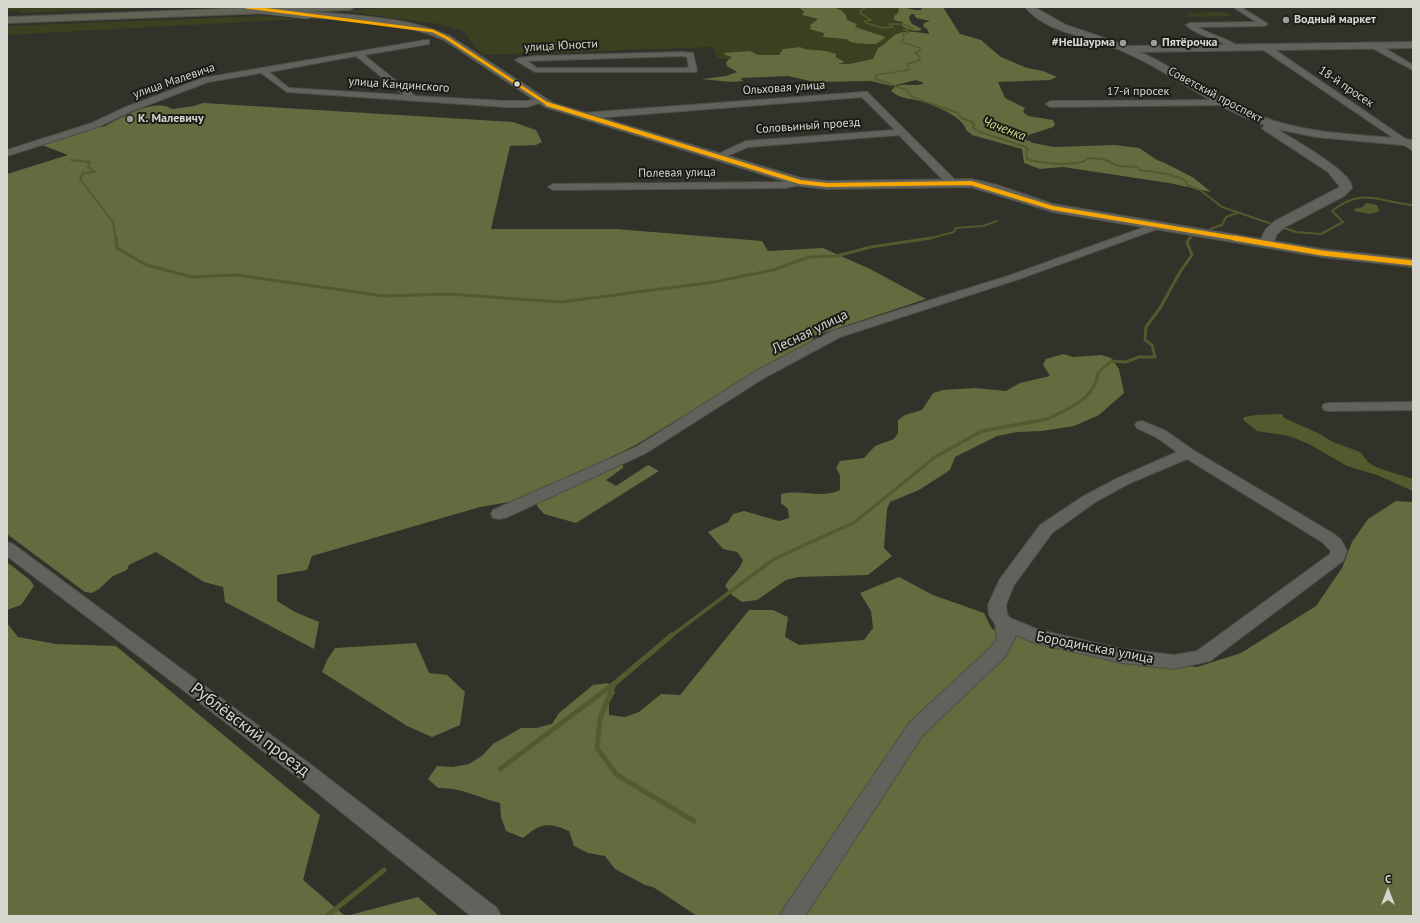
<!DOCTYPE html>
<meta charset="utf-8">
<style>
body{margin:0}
#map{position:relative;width:1420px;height:923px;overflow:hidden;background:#31322a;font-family:"PT Sans",sans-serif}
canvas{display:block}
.frame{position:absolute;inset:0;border:8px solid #d5d6ce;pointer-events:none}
.north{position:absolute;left:1368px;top:871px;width:40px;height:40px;-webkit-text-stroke:3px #1b1c15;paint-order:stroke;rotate:0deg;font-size:11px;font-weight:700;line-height:16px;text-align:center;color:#d5d6ce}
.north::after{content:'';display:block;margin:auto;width:14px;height:18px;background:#d5d6ce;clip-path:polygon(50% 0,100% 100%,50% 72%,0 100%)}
</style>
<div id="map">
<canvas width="1420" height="923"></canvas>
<div class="frame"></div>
<div class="north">С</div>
</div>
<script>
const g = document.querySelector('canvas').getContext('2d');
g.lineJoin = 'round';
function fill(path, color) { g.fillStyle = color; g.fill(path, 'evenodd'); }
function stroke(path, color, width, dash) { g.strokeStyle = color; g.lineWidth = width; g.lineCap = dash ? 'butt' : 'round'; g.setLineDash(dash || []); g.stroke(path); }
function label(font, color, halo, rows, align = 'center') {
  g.font = font + ' "PT Sans",sans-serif'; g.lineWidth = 4; g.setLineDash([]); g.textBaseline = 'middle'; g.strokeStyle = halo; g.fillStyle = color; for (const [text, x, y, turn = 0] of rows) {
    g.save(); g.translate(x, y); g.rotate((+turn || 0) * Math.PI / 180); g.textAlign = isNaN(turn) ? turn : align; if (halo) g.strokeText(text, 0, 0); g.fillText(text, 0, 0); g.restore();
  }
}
const green = new Path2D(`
 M7,7H166L19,13L20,10L7,11Z
 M397,7H799L802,9L805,17L818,19L814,22L820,32L824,33L823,36L849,40L848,42C856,44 863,41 871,44L886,37L854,27L857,24L846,19V15L835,7H899L898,13L896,15L904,24L902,26L912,32C894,32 891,42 878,48L873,59L849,64H835L845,61L836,56L804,49L800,47L785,48L779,55H758L747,51L725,55L733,57L730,60L717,58L713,47L482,55L463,31L439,24L343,11Z
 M1225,12L1232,16L1191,17L1185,13Z
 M266,16L302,19L7,35V26Z`);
const forest = new Path2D(`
 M799,7C812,7 846,2 847,20L857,24L855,27L886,37L876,44C868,44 855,44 848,41L849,40L845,39L823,37L824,33L809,29L811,28L810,25L818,19L802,15L804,12Z
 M899,7C906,7 914,11 921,10L922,7H943L960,34L981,40L1001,57L1027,68L1043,71L1057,77L1050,80L998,82L1005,98L1025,108L1023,112L1028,116L1053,120L1055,124L1053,127L1029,135L1025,139L1033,143L1054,147L1115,145L1139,148L1157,160L1165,163L1194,178L1211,192L1169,183L1063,167L1040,169L1024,163L1022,149L972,135L966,130C965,118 931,103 920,101C909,98 900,99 891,91C899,79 913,89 924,83L916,80L892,86L871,81L814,82L788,76L741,78L743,81L730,82L702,79L726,76L737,72L727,66L726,62L732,57L725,55L724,53L750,51L758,55H779L783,49L800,47L804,49L826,51L836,54V57L845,62L838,64H849L873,59L878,48C885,45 890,37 897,34C906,30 919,32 929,34L928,30L923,26L924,23L930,21L916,18L914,14H911L909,18L912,24L922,29L918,31L909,30L902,26L903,22L894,20V16L898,13Z
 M203,103L513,122L536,130L542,142L536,145L510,146L491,229H616L762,241L768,251L823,248L870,269L926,299L814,336L811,343L756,372L634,446L521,500L480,507L312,556L307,570L277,575V601L295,612L319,622L314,649L225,602L223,587L204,582L156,552L135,562L129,565L127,570L113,576L99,589L92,593L85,592L7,534V174L68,155L42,145L100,126L103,127C121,118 154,97 172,109L194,106Z
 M1063,354L1073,357L1101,355L1111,358L1119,369L1124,393L1099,415L1074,426L1042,431L1017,432L997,436L955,457L950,470L919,490L890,502L887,509L884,548L892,556L868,575L798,577L786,580L757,600L742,602L732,595L725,586C731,575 739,572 743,560L737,552L723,549L708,532L728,522L733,514L744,511L779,521L789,518L788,509L781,503V494C803,489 821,499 840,490V475L836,468L840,461L864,458L875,446L894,439L898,433V420L905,415L922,410L933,393L943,390L975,388L1006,391L1020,383L1050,376L1043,365L1046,359Z
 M623,465V468L606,480L616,486L648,465L659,471L576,523L544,514L537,506V501L613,466Z
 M1396,501L1413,502V916H697L653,887L645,885L615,869L605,856L588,853L574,846L569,831C548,822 541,823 523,838L506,831L501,817L500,803C476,797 464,788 438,788L428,779L437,766L453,767L469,764L483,755L493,744L521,728H536L552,724L559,713L593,685L608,683L615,692L609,703V715L625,717L639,712L661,694L680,695L749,610H773L788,617L785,637L799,645L864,640L873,628L871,611L860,593L899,577L933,595L984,613L992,629L1057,649L1142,662L1197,667L1241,653L1316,606L1342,568L1352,542L1368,519Z
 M7,562L30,580L34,586L21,605L7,610Z
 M7,623L18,637L56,644L116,646L320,815L303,880L345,916H7Z
 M416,643L429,673L447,675L465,692L460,725L432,737L407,726L322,672L327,660L335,648Z
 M418,897L439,916H346Z`);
const water = new Path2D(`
 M1366,203L1377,205L1379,209L1378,212L1369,214L1355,211L1354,209L1363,207Z
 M1282,414L1284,418L1318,433L1333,442L1360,452L1369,463L1378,468L1413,479V491L1377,475L1347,466L1309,444L1289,436L1257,431L1243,420L1244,417L1256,415Z`);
const streamFar4 = new Path2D(`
 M865,7L866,8L861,10L860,13L871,20L864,21L866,23L883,28L893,27L889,24H902L913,28L904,30L909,32L903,35L904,38L901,42L920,48V51L915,53L920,57V60L907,64L909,70L875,75H877L874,78L906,90L912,97L935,105`);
const streamFar3 = new Path2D(`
 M932,104L958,113L960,117L974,123L973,128L980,132L1026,147L1029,150L1026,149L1027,159C1044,164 1068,166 1085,161L1087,158L1103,159L1118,166L1137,167L1140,170L1168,174L1185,180L1187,185L1200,190L1222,207L1296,232L1321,234L1343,222L1332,211C1363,186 1380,203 1413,205
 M71,160L90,162L88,167L95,172L83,173L80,179L113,222L116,239
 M1210,229L1222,225L1226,217L1237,213
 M927,239L954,232L956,228L983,226L997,221
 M1189,239L1192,236`);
const streamFar2 = new Path2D(`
 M116,238L117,248L146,265L192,277L236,275L384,296L449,294L561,302L714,282L773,270L809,257L836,256L871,247L931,238
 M1060,413C1078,404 1096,394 1098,373L1111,361L1126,362L1139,357H1155L1152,345L1145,340L1146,327L1160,308L1180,272L1192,255L1187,242L1190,238`);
const streamFar1 = new Path2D(`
 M671,636L774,559L855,522L935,457L982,431L1048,419L1062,412`);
const stream = new Path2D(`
 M614,684L600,719L597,748L617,775L694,821
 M500,769L615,683L672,635
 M327,916L384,870`);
const minor = new Path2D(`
 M1233,7H1241L1268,24L1264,26L1198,27C1210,35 1224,37 1236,45V49C1229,50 1227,45 1221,42C1209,37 1197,35 1186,25L1190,23L1256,22Z
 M426,40H429V44L364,55L415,96L505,101H527L542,98L546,101L527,107H505L287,92L261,73L208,82L132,111L98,127L7,156V150L92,123L126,107L203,78ZM356,56L404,95L289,88L269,72Z
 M1372,44H1378L1413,65V70L1372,48Z
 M1262,45H1268L1413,144V151L1262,49Z
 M681,52L693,53L697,70L696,72H535L515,60L519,58L537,56ZM681,56L687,57L689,68H537L527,61Z
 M864,92H867L955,180L956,182L955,184H947L899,135L748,147L720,159L717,160L712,157L746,141L895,130L862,97L582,119L578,116L582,113Z
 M1226,100L1229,101V105L1050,107L1046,104L1050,101Z
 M800,179L805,182L804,184L785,188L553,190L548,187L553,184L785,182Z
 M1156,223L1160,224L1161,226L1160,228L1019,279L840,337L764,378L646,453L505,518L499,519L493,518L491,514L493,510L636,447L754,372L832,331L1011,275Z
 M1413,402V410L1329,411L1324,410L1322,407L1324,404L1329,403Z
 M1142,421L1166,431L1193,450L1334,534L1341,540L1347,551L1343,561L1210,661L1174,669L1122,663L1035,643L1015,635V638L1005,657L923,735L805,916H780L784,908L909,723L991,647L997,638L995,624L989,615L988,605L1000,579L1040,525L1082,497L1118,478L1177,452L1156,437L1137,428L1135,425L1137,422ZM1187,459L1322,542L1331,551L1330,554L1197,651L1174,655L1122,649L1039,630L1010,618L1007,614L1006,605L1014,585L1052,533L1094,503L1128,484Z
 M7,542L13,544L314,767L497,908L501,916H471L300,779L7,556Z`);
const tertiary = new Path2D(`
 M1025,7H1034L1066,25L1128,46L1413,42V48L1140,52C1182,71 1219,101 1263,117C1310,135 1363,134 1413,140V146L1316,137L1277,129C1292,139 1352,171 1352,188L1344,196L1285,227L1277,234L1274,241L1322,249L1413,259V267L1322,257L1053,212L971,187L827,189L800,186L545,107L444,40C401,21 353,21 307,17L303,14L307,11C355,16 405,16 450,36L553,103L801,178L827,181L971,179L997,185L1053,204L1261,239L1266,229L1275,221L1340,187L1328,172L1264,130L1262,128L1265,125C1209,107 1165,66 1110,46C1083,36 1044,31 1025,7Z`);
const trunk = new Path2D(`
 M271,7H355L350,10L7,23V17Z`);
const tertiaryBridge = new Path2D(`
 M246,7L307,14`);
const bus1Far2 = new Path2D(`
 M246,7L433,31L447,38L549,105`);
const bus1Far1 = new Path2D(`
 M547,104L800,182L827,185L971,183L1053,208L1240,239`);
const bus1 = new Path2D(`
 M1234,238L1322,253L1413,263`);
const markers = [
 [1286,20,4,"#9c9d95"],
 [1123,43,4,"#9c9d95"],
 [1154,43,4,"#9c9d95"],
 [517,84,3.5,"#d5d6ce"],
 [130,119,4,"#9c9d95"]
];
const farPoinames = [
 ["Водный маркет",1294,20],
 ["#НеШаурма",1115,43,"right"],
 ["Пятёрочка",1162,43],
 ["К. Малевичу",138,119]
];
const farStreetnames = [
 ["улица Юности",561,46,-3],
 ["улица Малевича",174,81,-19],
 ["улица Кандинского",399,85,4],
 ["18-й просек",1346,87,34],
 ["Ольховая улица",784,88,-4],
 ["17-й просек",1138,92],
 ["Советский проспект",1215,95,28],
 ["Соловьиный проезд",808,126,-4],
 ["Полевая улица",677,173,-1]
];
const farWaternames = [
 ["Чаченка",1004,129,21]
];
const streetNames = [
 ["Лесная улица",810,332,-26],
 ["Бородинская улица",1095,648,11]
];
const nearStreetnames = [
 ["Рублёвский проезд",250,730,37]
];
fill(green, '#3b4020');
fill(forest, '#656a3f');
fill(water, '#545a2d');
stroke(streamFar4, '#545a2d', 1.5);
stroke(streamFar3, '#545a2d', 2);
stroke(streamFar2, '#545a2d', 3);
stroke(streamFar1, '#545a2d', 3.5);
stroke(stream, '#545a2d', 5);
stroke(minor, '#4e4f47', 2);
stroke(tertiary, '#4e4f47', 2);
stroke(trunk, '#4e4f47', 2);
fill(minor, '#61625c');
fill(tertiary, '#61625c');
fill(trunk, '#626455');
stroke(tertiaryBridge, '#4e4f47', 10, []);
stroke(tertiaryBridge, '#61625c', 10);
stroke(bus1Far2, '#f7a600', 3);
stroke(bus1Far1, '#f7a600', 4);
stroke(bus1, '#f7a600', 5);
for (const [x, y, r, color] of markers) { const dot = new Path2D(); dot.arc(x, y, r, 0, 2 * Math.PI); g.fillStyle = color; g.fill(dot); stroke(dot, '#1b1c15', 1.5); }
label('bold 12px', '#d5d6ce', '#1b1c15', farPoinames, 'left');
label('12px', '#d5d6ce', '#1b1c15', farStreetnames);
label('italic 13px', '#d2dc8f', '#1b1c15', farWaternames);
label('14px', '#d5d6ce', '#1b1c15', streetNames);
label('17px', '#d5d6ce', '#1b1c15', nearStreetnames);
</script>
